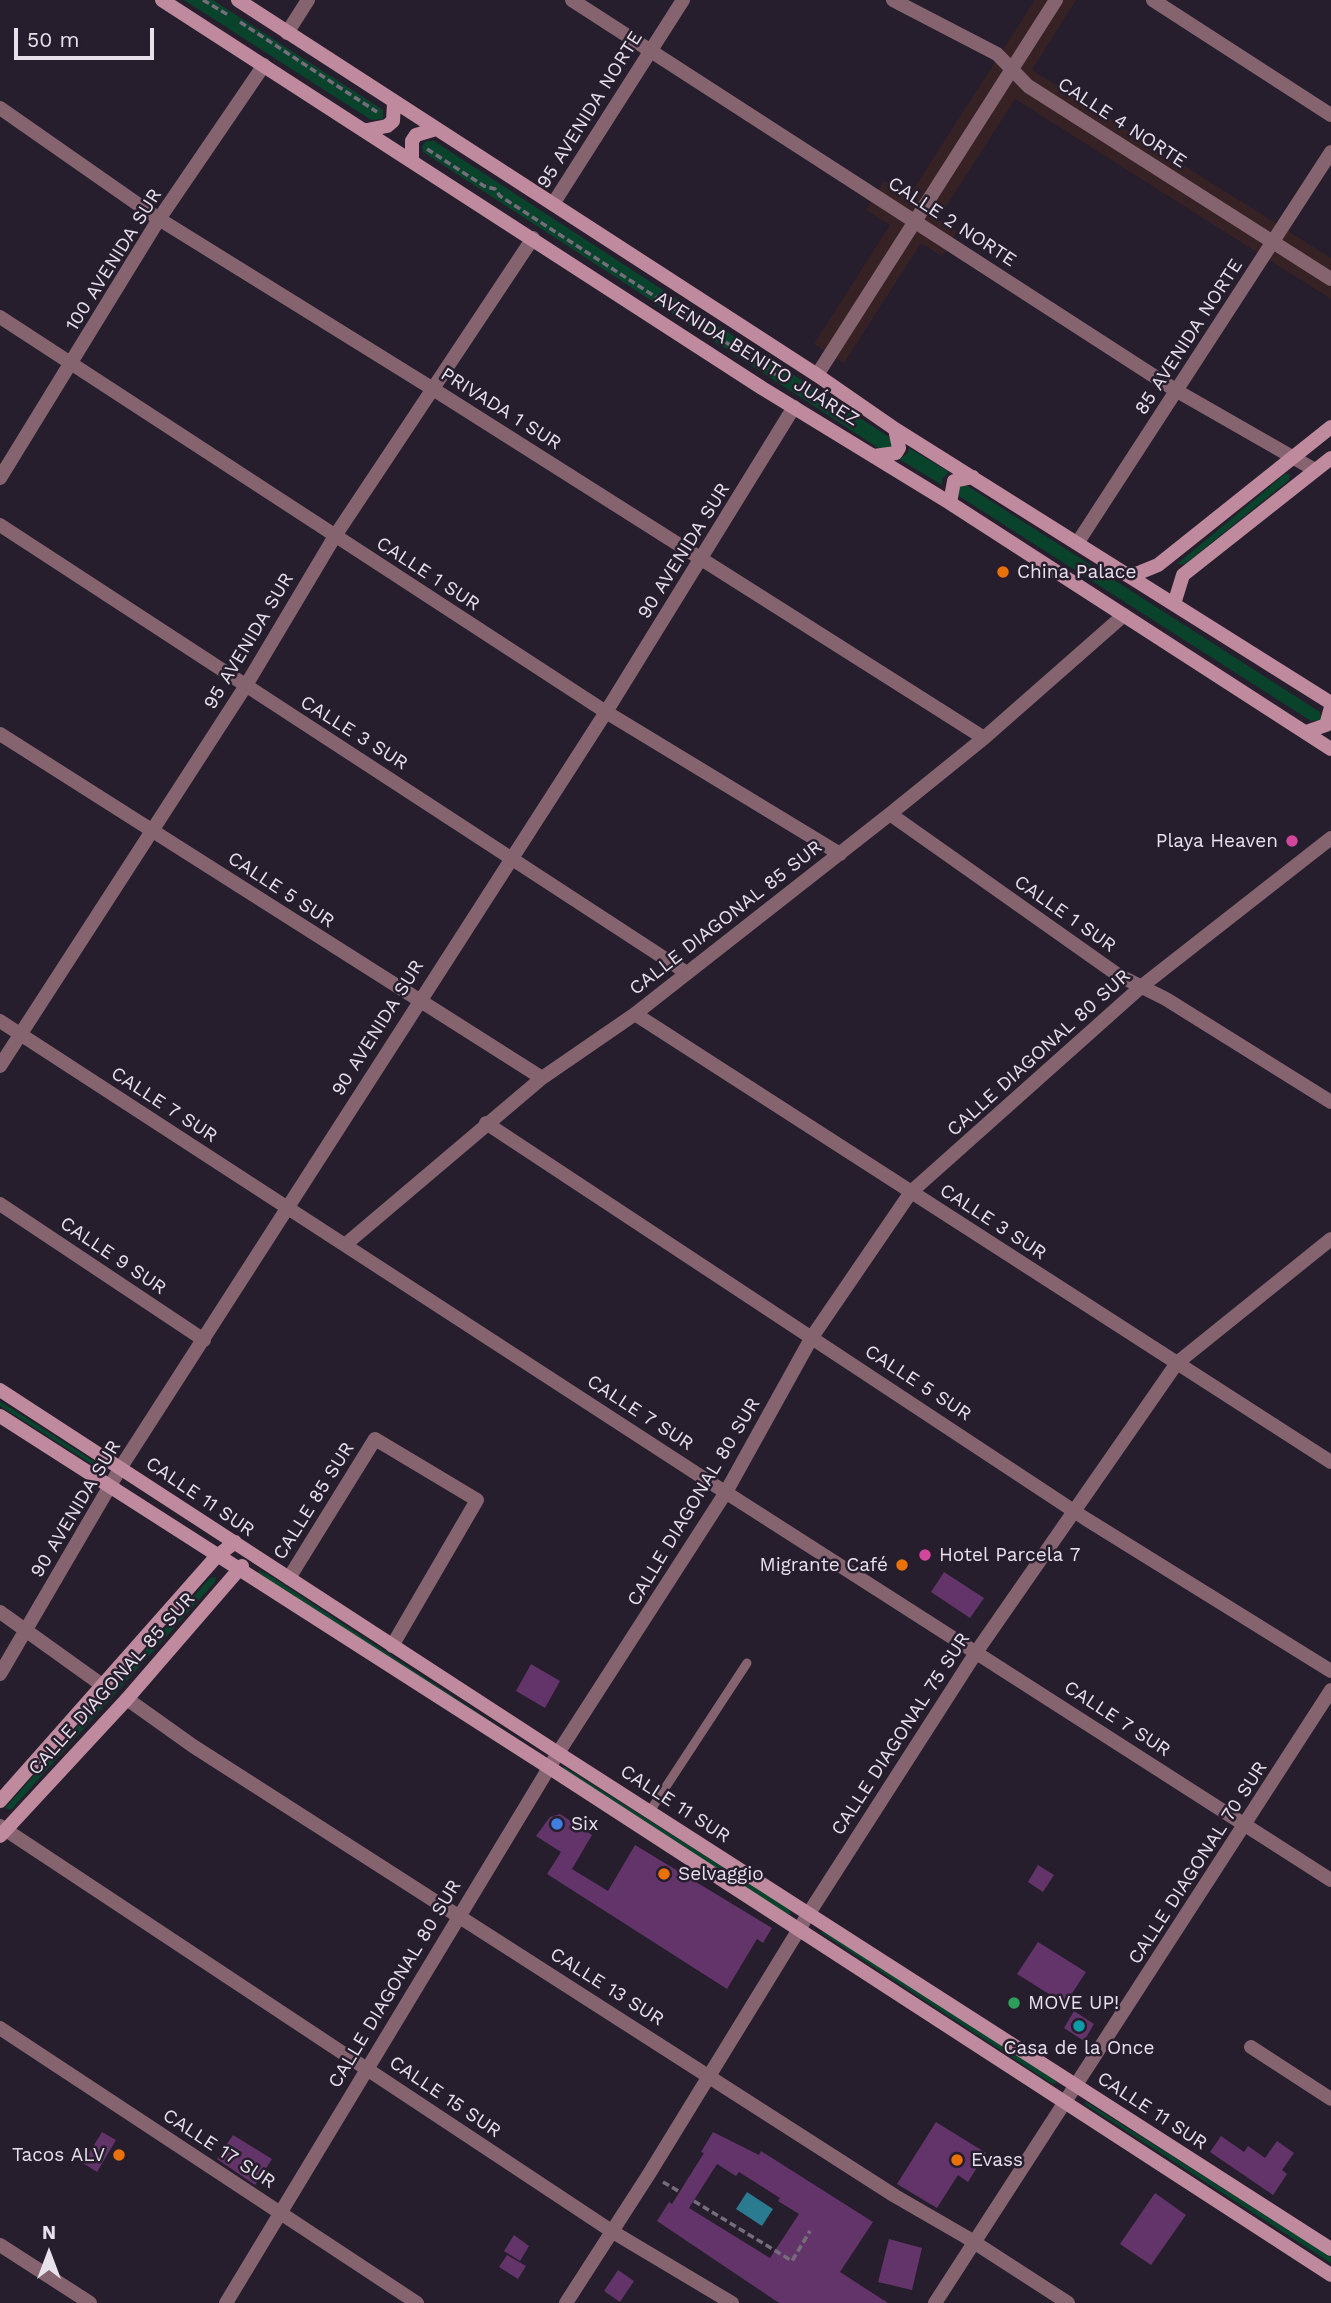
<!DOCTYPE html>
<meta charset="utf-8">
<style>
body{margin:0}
#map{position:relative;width:1331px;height:2303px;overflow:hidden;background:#261d2d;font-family:"Work Sans",sans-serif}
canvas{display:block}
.north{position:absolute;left:14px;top:2219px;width:70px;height:70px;-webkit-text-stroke:5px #261d2d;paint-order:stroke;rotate:0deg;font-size:19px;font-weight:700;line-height:28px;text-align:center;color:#e7e1ec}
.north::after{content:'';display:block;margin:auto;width:24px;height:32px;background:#e7e1ec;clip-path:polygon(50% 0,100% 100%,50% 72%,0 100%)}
.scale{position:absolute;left:14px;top:28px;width:140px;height:32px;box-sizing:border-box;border:4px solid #e7e1ec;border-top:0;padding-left:9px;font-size:21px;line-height:24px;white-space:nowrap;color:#e7e1ec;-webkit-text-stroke:5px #261d2d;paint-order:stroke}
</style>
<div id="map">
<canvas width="1331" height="2303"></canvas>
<div class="north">N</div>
<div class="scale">50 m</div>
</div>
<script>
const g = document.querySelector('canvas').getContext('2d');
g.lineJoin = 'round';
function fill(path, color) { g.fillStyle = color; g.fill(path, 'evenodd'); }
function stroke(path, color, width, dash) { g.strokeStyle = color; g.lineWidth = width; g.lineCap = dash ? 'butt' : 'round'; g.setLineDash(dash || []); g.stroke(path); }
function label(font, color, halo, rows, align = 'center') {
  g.font = font + ' "Work Sans",sans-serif'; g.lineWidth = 5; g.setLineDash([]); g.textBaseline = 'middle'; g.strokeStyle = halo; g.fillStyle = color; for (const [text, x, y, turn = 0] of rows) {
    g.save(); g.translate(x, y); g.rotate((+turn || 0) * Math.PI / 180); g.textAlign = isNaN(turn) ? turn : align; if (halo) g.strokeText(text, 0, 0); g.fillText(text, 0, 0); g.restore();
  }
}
const commercial = new Path2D(`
 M1035,0H1076L1032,70L1331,258V299L1015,99L938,219L957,231L942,256L921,243L844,363L814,344L890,225L866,210L884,181L909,196Z`);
const green = new Path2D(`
 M184,0H213L383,110V119L371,120Z
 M426,141H434L892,439V447L880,449L423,152L422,146Z
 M909,448L949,472L942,479V485L899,459L908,453Z
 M1285,474H1290L1289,480L1185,564H1177Z
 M966,485L1320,712L1321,720L1311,721L959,496V487Z
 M0,1401L103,1467L101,1470L0,1406Z
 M258,1570L269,1575L536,1751L260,1576Z
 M216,1577L215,1582L11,1810L5,1808L210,1578Z
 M563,1766L789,1909L791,1914H787L564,1770Z
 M820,1932H827L1054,2079L1057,2084L1051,2083Z
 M1085,2101L1331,2257V2263L1086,2105Z`);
const water = new Path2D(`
 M747,2192L773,2209L762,2226L736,2209Z`);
const building = new Path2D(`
 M944,1572L984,1598L970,1618L931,1592Z
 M531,1664L560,1681L545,1708L516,1691Z
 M560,1814L592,1835L572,1869L608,1891L635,1845L772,1928L763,1943L757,1939L727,1989L547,1874L561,1852L536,1836L550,1817Z
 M1038,1865L1054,1875L1043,1892L1028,1882Z
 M1038,1942L1086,1972L1065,2004L1017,1974Z
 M1074,2011L1094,2024L1084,2041L1064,2028Z
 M936,2122L986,2153L968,2182L958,2175L937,2208L897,2184Z
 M102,2132L116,2140L97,2172L83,2163Z
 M713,2132L759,2155L761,2151L873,2222L840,2272L888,2303H779L657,2221L669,2202L672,2204L704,2153L701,2152ZM717,2164L736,2176L739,2172L780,2198L778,2201L799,2214L770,2258L689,2208Z
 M233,2135L272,2159L255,2185L217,2159Z
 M1221,2136L1244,2152L1248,2146L1265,2158L1277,2141L1294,2153L1282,2170L1287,2174L1273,2195L1210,2152Z
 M1155,2193L1186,2215L1151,2265L1120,2244Z
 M514,2235L529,2246L520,2261L504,2251Z
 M889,2239L922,2248L912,2290L878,2282Z
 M507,2255L526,2266L518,2279L499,2267Z
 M618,2270L634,2281L620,2302L604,2291Z`);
const path = new Path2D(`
 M203,0L230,16
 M240,22L377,112
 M427,149L484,186L495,189L500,196L787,382
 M663,2182L680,2192
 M694,2201L792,2261L810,2231`);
const service = new Path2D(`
 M650,1811L747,1663`);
const minor = new Path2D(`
 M572,0L1177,391L1315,470
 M893,0L997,54L1028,86L1331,279
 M1153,0L1331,115
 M287,33L308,0
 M0,108L159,219L433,389L984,738
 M553,204L683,0
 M0,317L606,712L840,854
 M817,375L1056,0
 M0,478L159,219L264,65
 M0,525L687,973
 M1078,542L1331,152
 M0,734L542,1078
 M890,814L1118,975L1166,999L1331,1102
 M635,1014L1331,1462
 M0,1021L708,1481L1331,1880
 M0,1066L245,687L335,536L533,238
 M486,1123L1086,1519L1331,1671
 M0,1204L204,1340
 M346,1244L542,1078L635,1014L890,814L984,738L1124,615
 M289,1578L375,1439L477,1500L392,1646
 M0,1612L102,1685
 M0,1674L121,1467L606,712L794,407
 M127,1699L193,1746L895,2196L966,2237L1068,2303
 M0,1826L613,2232L732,2303
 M0,2028L417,2303
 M1251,2047L1331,2099
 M0,2245L90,2303
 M226,2303L558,1753L726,1492L812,1337L911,1192L1142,986L1331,838
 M566,2303L649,2174L809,1913L977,1651L1177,1363L1331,1239
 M935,2303L1331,1690`);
const secondary = new Path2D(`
 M162,0L762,388L950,503L1331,749
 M238,0L817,375L895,429L1331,703
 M367,130L387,126L393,121L394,103
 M412,159V141L416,135L436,129
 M874,456L896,453L899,448L895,429
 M950,503L954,481L973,477
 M1131,576L1158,565L1331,427
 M1174,604L1183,575L1331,458
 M1306,732L1326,725L1331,707
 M0,1390L558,1753L1331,2249
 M0,1416L550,1768L1331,2275
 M0,1801L216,1557L235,1542
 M0,1836L127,1699L242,1566`);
const markers = [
 [1003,572,7,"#e8710a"],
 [1292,841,7,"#d1479c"],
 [925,1555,7,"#d1479c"],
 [902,1565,7,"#e8710a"],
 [557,1824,7,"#3f7fe0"],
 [664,1874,7,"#e8710a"],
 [1014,2003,7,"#2e9e5b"],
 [1079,2026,7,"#0f9aa8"],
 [119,2155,7,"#e8710a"],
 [957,2160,7,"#e8710a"]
];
const streetNames = [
 ["95 AVENIDA NORTE",590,110,-58],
 ["CALLE 4 NORTE",1122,123,33],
 ["CALLE 2 NORTE",952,222,33],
 ["100 AVENIDA SUR",114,260,-58],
 ["85 AVENIDA NORTE",1189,337,-57],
 ["AVENIDA BENITO JUÁREZ",757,359,32],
 ["PRIVADA 1 SUR",501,409,32],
 ["90 AVENIDA SUR",684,551,-58],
 ["CALLE 1 SUR",428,574,33],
 ["95 AVENIDA SUR",249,641,-59],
 ["CALLE 3 SUR",354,733,32],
 ["CALLE 5 SUR",281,890,33],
 ["CALLE 1 SUR",1065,914,35],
 ["CALLE DIAGONAL 85 SUR",726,918,-38],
 ["90 AVENIDA SUR",378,1028,-58],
 ["CALLE DIAGONAL 80 SUR",1039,1053,-42],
 ["CALLE 7 SUR",164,1105,33],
 ["CALLE 3 SUR",993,1222,33],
 ["CALLE 9 SUR",113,1256,34],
 ["CALLE 5 SUR",918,1383,33],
 ["CALLE 7 SUR",640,1413,33],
 ["CALLE 11 SUR",200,1497,34],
 ["CALLE 85 SUR",314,1501,-58],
 ["CALLE DIAGONAL 80 SUR",694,1502,-59],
 ["90 AVENIDA SUR",76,1509,-59],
 ["CALLE DIAGONAL 85 SUR",112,1684,-48],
 ["CALLE 7 SUR",1117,1719,33],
 ["CALLE DIAGONAL 75 SUR",901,1734,-57],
 ["CALLE 11 SUR",675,1804,33],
 ["CALLE DIAGONAL 70 SUR",1198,1863,-57],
 ["CALLE DIAGONAL 80 SUR",395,1984,-59],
 ["CALLE 13 SUR",607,1987,32],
 ["CALLE 15 SUR",445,2097,34],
 ["CALLE 11 SUR",1152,2111,33],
 ["CALLE 17 SUR",219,2149,33]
];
const poiNames = [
 ["China Palace",1017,572],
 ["Playa Heaven",1278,841,"right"],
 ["Hotel Parcela 7",939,1555],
 ["Migrante Café",888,1565,"right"],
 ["Six",571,1824],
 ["Selvaggio",678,1874],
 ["MOVE UP!",1028,2003],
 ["Casa de la Once",1079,2048,"center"],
 ["Tacos ALV",105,2155,"right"],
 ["Evass",971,2160]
];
fill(commercial, '#362225');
fill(green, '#09432c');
fill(water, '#2a7a90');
fill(building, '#63346a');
stroke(path, '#756d7b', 3.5, [7, 3.5]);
stroke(service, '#856470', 9);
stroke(minor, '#856470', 14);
stroke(secondary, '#bf8a9e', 14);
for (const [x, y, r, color] of markers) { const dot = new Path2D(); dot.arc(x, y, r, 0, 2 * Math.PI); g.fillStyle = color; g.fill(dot); stroke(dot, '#261d2d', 2.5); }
label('19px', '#e7e1ec', '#261d2d', streetNames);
label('19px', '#e7e1ec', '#261d2d', poiNames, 'left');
</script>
